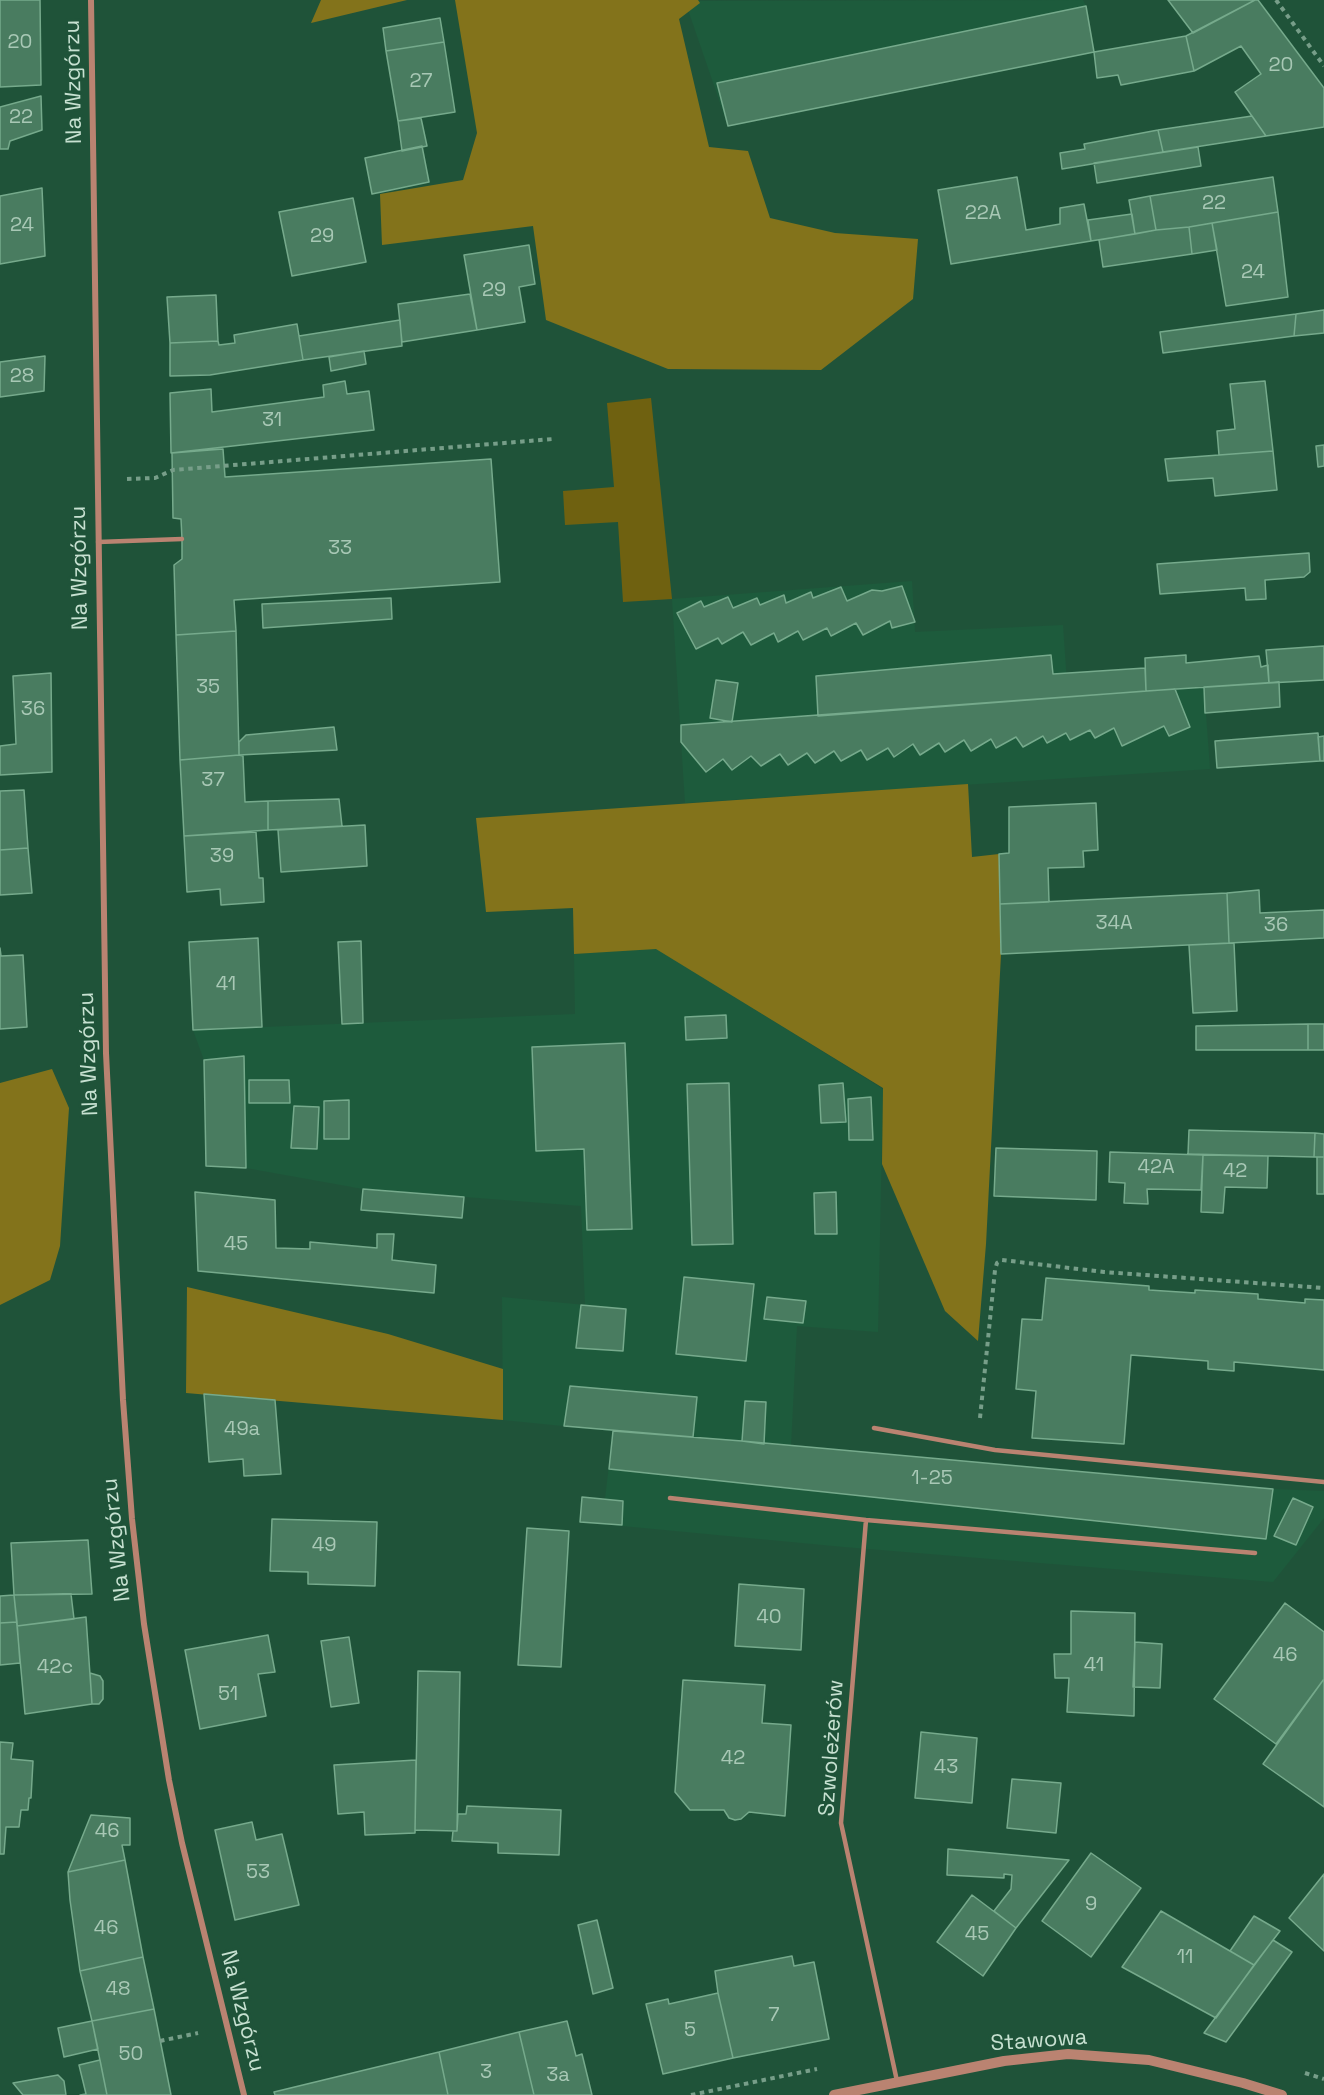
<!DOCTYPE html>
<meta charset="utf-8">
<style>
body{margin:0}
canvas{display:block;background:#1f5339}
</style>
<canvas width="1324" height="2095"></canvas>
<script>
const g = document.querySelector('canvas').getContext('2d');
g.lineJoin = 'round';
function fill(path, color) { g.fillStyle = color; g.fill(path, 'evenodd'); }
function stroke(path, color, width, dash) { g.strokeStyle = color; g.lineWidth = width; g.lineCap = dash ? 'butt' : 'round'; g.setLineDash(dash || []); g.stroke(path); }
function label(font, color, halo, rows, align = 'center') {
  g.font = font + ' "Space Grotesk",sans-serif'; g.lineWidth = 6; g.setLineDash([]); g.textBaseline = 'middle'; g.strokeStyle = halo; g.fillStyle = color; for (const [text, x, y, turn = 0] of rows) {
    g.save(); g.translate(x, y); g.rotate((+turn || 0) * Math.PI / 180); g.textAlign = isNaN(turn) ? turn : align; if (halo) g.strokeText(text, 0, 0); g.fillText(text, 0, 0); g.restore();
  }
}
const built = new Path2D(`
 M1083,0L1086,6L1094,52L728,126L685,1Z
 M912,581L915,632L1063,625L1068,698L1204,687L1210,769L685,803L672,599Z
 M656,948L883,1089L878,1332L797,1326L791,1446L1273,1489L1324,1491V1518L1273,1582L844,1547L580,1522L582,1497L605,1499L613,1431L503,1420L502,1297L585,1305L581,1206L363,1189L246,1168L206,1166L204,1060L193,1030L575,1014L574,954Z`);
const green = new Path2D(`
 M651,398L672,599L623,602L618,522L565,525L563,491L614,487L607,403Z`);
const forest = new Path2D(`
 M321,0H407L311,23Z
 M455,0H698L700,3L679,19L709,147L748,151L770,218L835,233L918,239L913,299L821,370L668,369L546,320L533,226L382,245L380,194L463,180L477,133Z
 M968,784L972,857L999,854L1001,954L986,1244L978,1341L945,1311L882,1164L883,1088L656,949L574,954L573,908L486,912L476,818Z
 M52,1069L69,1108L60,1246L50,1280L0,1305V1083Z
 M187,1287L388,1334L503,1369V1420L186,1393Z`);
const building = new Path2D(`
 M0,0H40L41,85L0,87Z
 M1168,0H1255L1193,33Z
 M1255,0H1258L1324,88V127L1266,136L1235,92L1261,74L1241,46L1194,71L1186,36Z
 M1086,6L1094,52L728,126L717,83Z
 M440,18L444,42L386,51L383,28Z
 M1186,36L1194,71L1121,85L1118,75L1097,78L1094,52Z
 M444,42L455,112L398,121L386,51Z
 M41,96L42,130L10,141L8,149H0V107Z
 M1252,116L1266,136L1163,152L1158,130Z
 M421,118L427,146L402,151L398,121Z
 M1158,130L1163,152L1062,169L1060,153L1085,149L1084,144Z
 M422,146L429,182L372,194L365,158Z
 M1198,147L1201,166L1097,183L1094,163Z
 M1017,177L1026,230L1060,224V208L1084,204L1091,241L951,264L938,190Z
 M1273,177L1278,212L1189,227L1156,230L1150,196Z
 M42,188L45,256L0,264V196Z
 M1150,196L1156,230L1135,234L1129,200Z
 M353,198L366,262L292,276L279,212Z
 M1278,212L1288,297L1226,306L1212,223Z
 M1132,214L1135,234L1091,241L1088,220Z
 M1212,223L1217,250L1192,254L1189,227Z
 M1189,227L1192,254L1103,267L1099,240L1156,230Z
 M529,245L535,284L519,287L525,322L477,330L464,255Z
 M470,294L477,330L402,342L398,304Z
 M216,295L218,341L170,343L167,297Z
 M1324,310V333L1294,336L1296,314Z
 M1296,314L1294,336L1163,353L1160,332Z
 M400,320L402,346L303,360L299,336Z
 M297,324L303,360L210,375L170,376V343L218,341L219,345L235,343L234,335Z
 M364,351L366,364L331,371L329,357Z
 M45,356L44,391L0,397V362Z
 M345,381L347,394L369,391L374,430L171,453L170,393L211,389L212,412L324,397L323,385Z
 M1265,381L1273,451L1219,455L1217,431L1235,429L1230,384Z
 M1324,445V466L1318,467L1316,446Z
 M223,449L225,477L491,459L500,582L234,600L236,631L176,635L174,565L182,559V539L181,519L173,518L172,453Z
 M1273,451L1277,490L1215,496L1213,478L1168,481L1165,459Z
 M1309,553L1310,572L1304,577L1265,580L1266,599L1246,600L1245,588L1160,594L1157,564Z
 M902,586L915,622L892,628L890,621L863,635L856,623L831,636L827,628L803,640L798,631L778,642L774,633L751,645L743,632L722,644L718,638L696,649L677,613L701,601L704,607L728,597L733,608L757,598L760,605L784,595L786,603L811,592L813,598L841,587L847,601L872,590L882,591Z
 M391,598L392,619L263,628L262,604Z
 M236,631L239,755L180,760L176,635Z
 M1324,646V680L1269,683L1266,650Z
 M1051,655L1053,674L1145,668L1146,691L818,716L816,676Z
 M1186,655V663L1259,656L1261,667L1268,665L1269,683L1146,691L1145,658Z
 M51,673L52,772L0,775V746L16,744L13,676Z
 M716,680L738,683L732,722L710,718Z
 M1279,682L1280,707L1205,713L1204,687Z
 M1175,689L1190,727L1169,736L1164,726L1122,746L1114,728L1095,738L1090,730L1070,740L1066,733L1047,743L1043,736L1023,747L1016,737L996,748L991,739L971,751L964,740L945,752L939,743L920,755L913,744L894,757L888,748L867,760L861,750L841,761L834,751L815,763L807,753L788,765L780,754L761,766L751,756L732,770L723,759L706,772L681,742V725Z
 M334,727L337,750L239,755V742L246,735Z
 M1318,733L1320,761L1217,768L1215,741Z
 M1324,736V761H1320L1318,737Z
 M239,755L243,756L245,802L268,801V830L184,836L180,760Z
 M24,790L28,848L0,850V791Z
 M339,799L342,826L268,830V801Z
 M1096,803L1098,850L1083,851L1084,867L1048,868L1049,902L1000,904L999,854L1009,853V807Z
 M365,825L367,866L281,872L278,830Z
 M256,832L259,878H263L264,902L221,905L220,889L187,892L184,836Z
 M28,848L32,893L0,895V850Z
 M1259,890L1260,913L1324,910V938L1229,943L1227,893Z
 M1227,893L1229,943L1001,954L1000,904Z
 M258,938L262,1027L193,1030L189,942Z
 M361,941L363,1023L342,1024L338,942Z
 M1234,943L1237,1011L1193,1013L1189,945Z
 M0,948L1,956L23,955L27,1027L0,1029Z
 M726,1015L727,1038L686,1040L685,1017Z
 M1308,1024H1324V1050H1308Z
 M1308,1024V1050H1196V1026Z
 M625,1043L632,1229L587,1230L584,1149L536,1151L532,1047Z
 M244,1056L246,1168L206,1166L204,1060Z
 M249,1080H289L290,1103H249Z
 M729,1083L733,1244L692,1245L687,1084Z
 M843,1083L846,1122L821,1123L819,1085Z
 M871,1097L873,1140H849L848,1099Z
 M349,1100V1139H324V1101Z
 M294,1106L319,1107L317,1149L291,1148Z
 M1189,1130L1315,1133L1314,1157L1188,1154Z
 M1315,1133L1324,1134V1157H1314Z
 M996,1148L1097,1151L1096,1200L994,1196Z
 M1110,1152L1203,1155L1201,1190L1147,1189L1148,1204L1124,1203L1125,1183L1109,1182Z
 M1203,1155L1268,1156L1267,1188L1225,1187L1223,1213L1201,1212Z
 M1317,1157H1324V1194H1317Z
 M363,1189L464,1197L462,1218L361,1210Z
 M195,1192L275,1200L276,1248L310,1249V1242L377,1248V1234H394L392,1260L436,1265L434,1293L198,1271Z
 M836,1192L837,1234H815L814,1193Z
 M684,1277L754,1284L746,1361L676,1354Z
 M1046,1278L1149,1286V1290L1195,1293V1290L1258,1294V1299L1305,1303V1299L1324,1300V1370L1234,1362V1371L1208,1369V1361L1131,1355L1124,1444L1032,1438L1036,1391L1016,1389L1022,1319L1042,1320Z
 M767,1297L806,1301L803,1323L764,1319Z
 M581,1305L626,1309L623,1351L576,1348Z
 M570,1386L697,1397L693,1437L564,1426Z
 M204,1394L275,1400L281,1474L244,1476L243,1459L209,1462Z
 M745,1401L766,1402L764,1444L742,1441Z
 M613,1431L742,1441L1273,1489L1266,1539L609,1469Z
 M582,1497L623,1501L622,1525L580,1522Z
 M1293,1498L1313,1507L1296,1545L1274,1536Z
 M272,1519L377,1522L375,1586L308,1584V1572L270,1571Z
 M527,1528L569,1531L561,1667L518,1665Z
 M88,1540L92,1594L14,1595L11,1543Z
 M739,1584L804,1589L801,1650L735,1646Z
 M71,1594L74,1619L17,1626L14,1595Z
 M14,1595L17,1622L0,1623V1596Z
 M1285,1603L1324,1632V1679L1276,1744L1214,1699Z
 M1071,1611L1135,1613L1134,1716L1067,1712L1069,1678H1055L1054,1654H1071Z
 M86,1617L92,1704L25,1714L17,1626Z
 M17,1622L20,1663L0,1665V1623Z
 M268,1635L275,1672L258,1674L266,1716L200,1729L185,1650Z
 M349,1637L359,1703L331,1707L321,1641Z
 M1135,1642L1162,1644L1160,1688L1133,1687Z
 M418,1671L460,1672L457,1831L415,1830Z
 M90,1673L100,1676L103,1681V1699L99,1704H92Z
 M1324,1679V1807L1263,1764Z
 M683,1680L765,1685L762,1723L791,1725L785,1816L749,1812L741,1819L735,1820L729,1818L724,1810H690L675,1792Z
 M921,1732L977,1738L972,1803L915,1798Z
 M0,1742L13,1743L11,1759L33,1761L31,1798H29L28,1810H21L19,1827H6L4,1854H0Z
 M416,1760L415,1833L365,1835L364,1812L338,1814L334,1765Z
 M1012,1779L1061,1783L1056,1833L1007,1828Z
 M467,1806L561,1810L559,1855L498,1853V1843L452,1841L453,1831H457L458,1814H466Z
 M91,1815L130,1818V1845H122L125,1860L68,1872Z
 M252,1822L256,1840L282,1834L299,1905L235,1920L215,1830Z
 M948,1849L1069,1860L1016,1928L994,1911L1011,1889L1012,1875L1004,1874V1878L947,1875Z
 M1091,1853L1141,1888L1091,1957L1042,1921Z
 M125,1860L143,1957L80,1971L70,1900L68,1872Z
 M1324,1874V1951L1289,1918Z
 M972,1895L1016,1928L983,1976L937,1942Z
 M1161,1911L1254,1965L1216,2018L1122,1967Z
 M1254,1916L1280,1931L1254,1965L1230,1951Z
 M597,1920L613,1988L593,1994L578,1925Z
 M1273,1940L1292,1952L1226,2042L1204,2033Z
 M792,1956L794,1966L814,1962L829,2039L733,2058L718,1993L715,1971Z
 M143,1957L154,2009L92,2021L80,1971Z
 M718,1993L733,2058L663,2074L646,2004L668,1999L669,2004Z
 M154,2009L171,2095H107L92,2021Z
 M92,2021L98,2049L64,2057L58,2028Z
 M567,2021L576,2056L582,2054L592,2095H534L519,2032Z
 M519,2032L534,2095H448L439,2052Z
 M439,2052L448,2095H275L274,2092Z
 M100,2060L107,2095H80L86,2094L79,2065Z
 M58,2075L64,2081L66,2095H23L13,2083Z`);
const path = new Path2D(`
 M1276,0L1324,66
 M127,479L155,478L173,470L553,439
 M980,1418L995,1270L997,1263L1002,1260L1104,1272L1324,1288
 M160,2041L198,2033
 M1305,2073L1324,2079
 M691,2095L817,2069`);
const service = new Path2D(`
 M98,542L182,539
 M874,1428L995,1450L1324,1482
 M670,1498L866,1520L1255,1553
 M866,1520L841,1823L897,2081`);
const minor = new Path2D(`
 M91,0L106,1053L123,1400L132,1519L144,1624L169,1780L182,1843L244,2095`);
const tertiary = new Path2D(`
 M834,2095L1004,2061L1068,2054L1149,2060L1243,2083L1282,2095`);
const numberNames = [
 ["20",20,43],
 ["20",1281,66],
 ["27",421,82],
 ["22",21,118],
 ["22",1214,204],
 ["22A",983,214],
 ["24",22,226],
 ["29",322,237],
 ["24",1253,273],
 ["29",494,291],
 ["28",22,377],
 ["31",272,421],
 ["33",340,549],
 ["35",208,688],
 ["36",33,710],
 ["37",213,781],
 ["39",222,857],
 ["34A",1114,924],
 ["36",1276,926],
 ["41",226,985],
 ["42A",1156,1168],
 ["42",1235,1172],
 ["45",236,1245],
 ["49a",242,1430],
 ["1-25",932,1479],
 ["49",324,1546],
 ["40",769,1618],
 ["46",1285,1656],
 ["41",1094,1666],
 ["42c",55,1668],
 ["51",228,1695],
 ["42",733,1759],
 ["43",946,1768],
 ["46",107,1832],
 ["53",258,1873],
 ["9",1091,1905],
 ["46",106,1929],
 ["45",977,1935],
 ["11",1185,1958],
 ["48",118,1990],
 ["7",774,2016],
 ["5",690,2031],
 ["50",131,2055],
 ["3",486,2073],
 ["3a",558,2076]
];
const streetNames = [
 ["Na Wzgórzu",74,82,-91],
 ["Na Wzgórzu",80,568,-91],
 ["Na Wzgórzu",89,1054,-92],
 ["Na Wzgórzu",117,1540,-96],
 ["Szwoleżerów",832,1748,-86],
 ["Na Wzgórzu",242,2011,76],
 ["Stawowa",1039,2041,-4]
];
fill(built, '#1d5b3c');
fill(green, '#6f6110');
fill(forest, '#83731b');
fill(building, '#497c60');
stroke(building, '#76aa8c', 1.5);
stroke(path, '#779e89', 4, [4.5, 4.5]);
stroke(service, '#ba8371', 4.5);
stroke(minor, '#ba8371', 6);
stroke(tertiary, '#ba8371', 10);
label('20px', '#a8c8b5', null, numberNames);
label('22px', '#c7e1d1', '#1f5339', streetNames);
</script>
